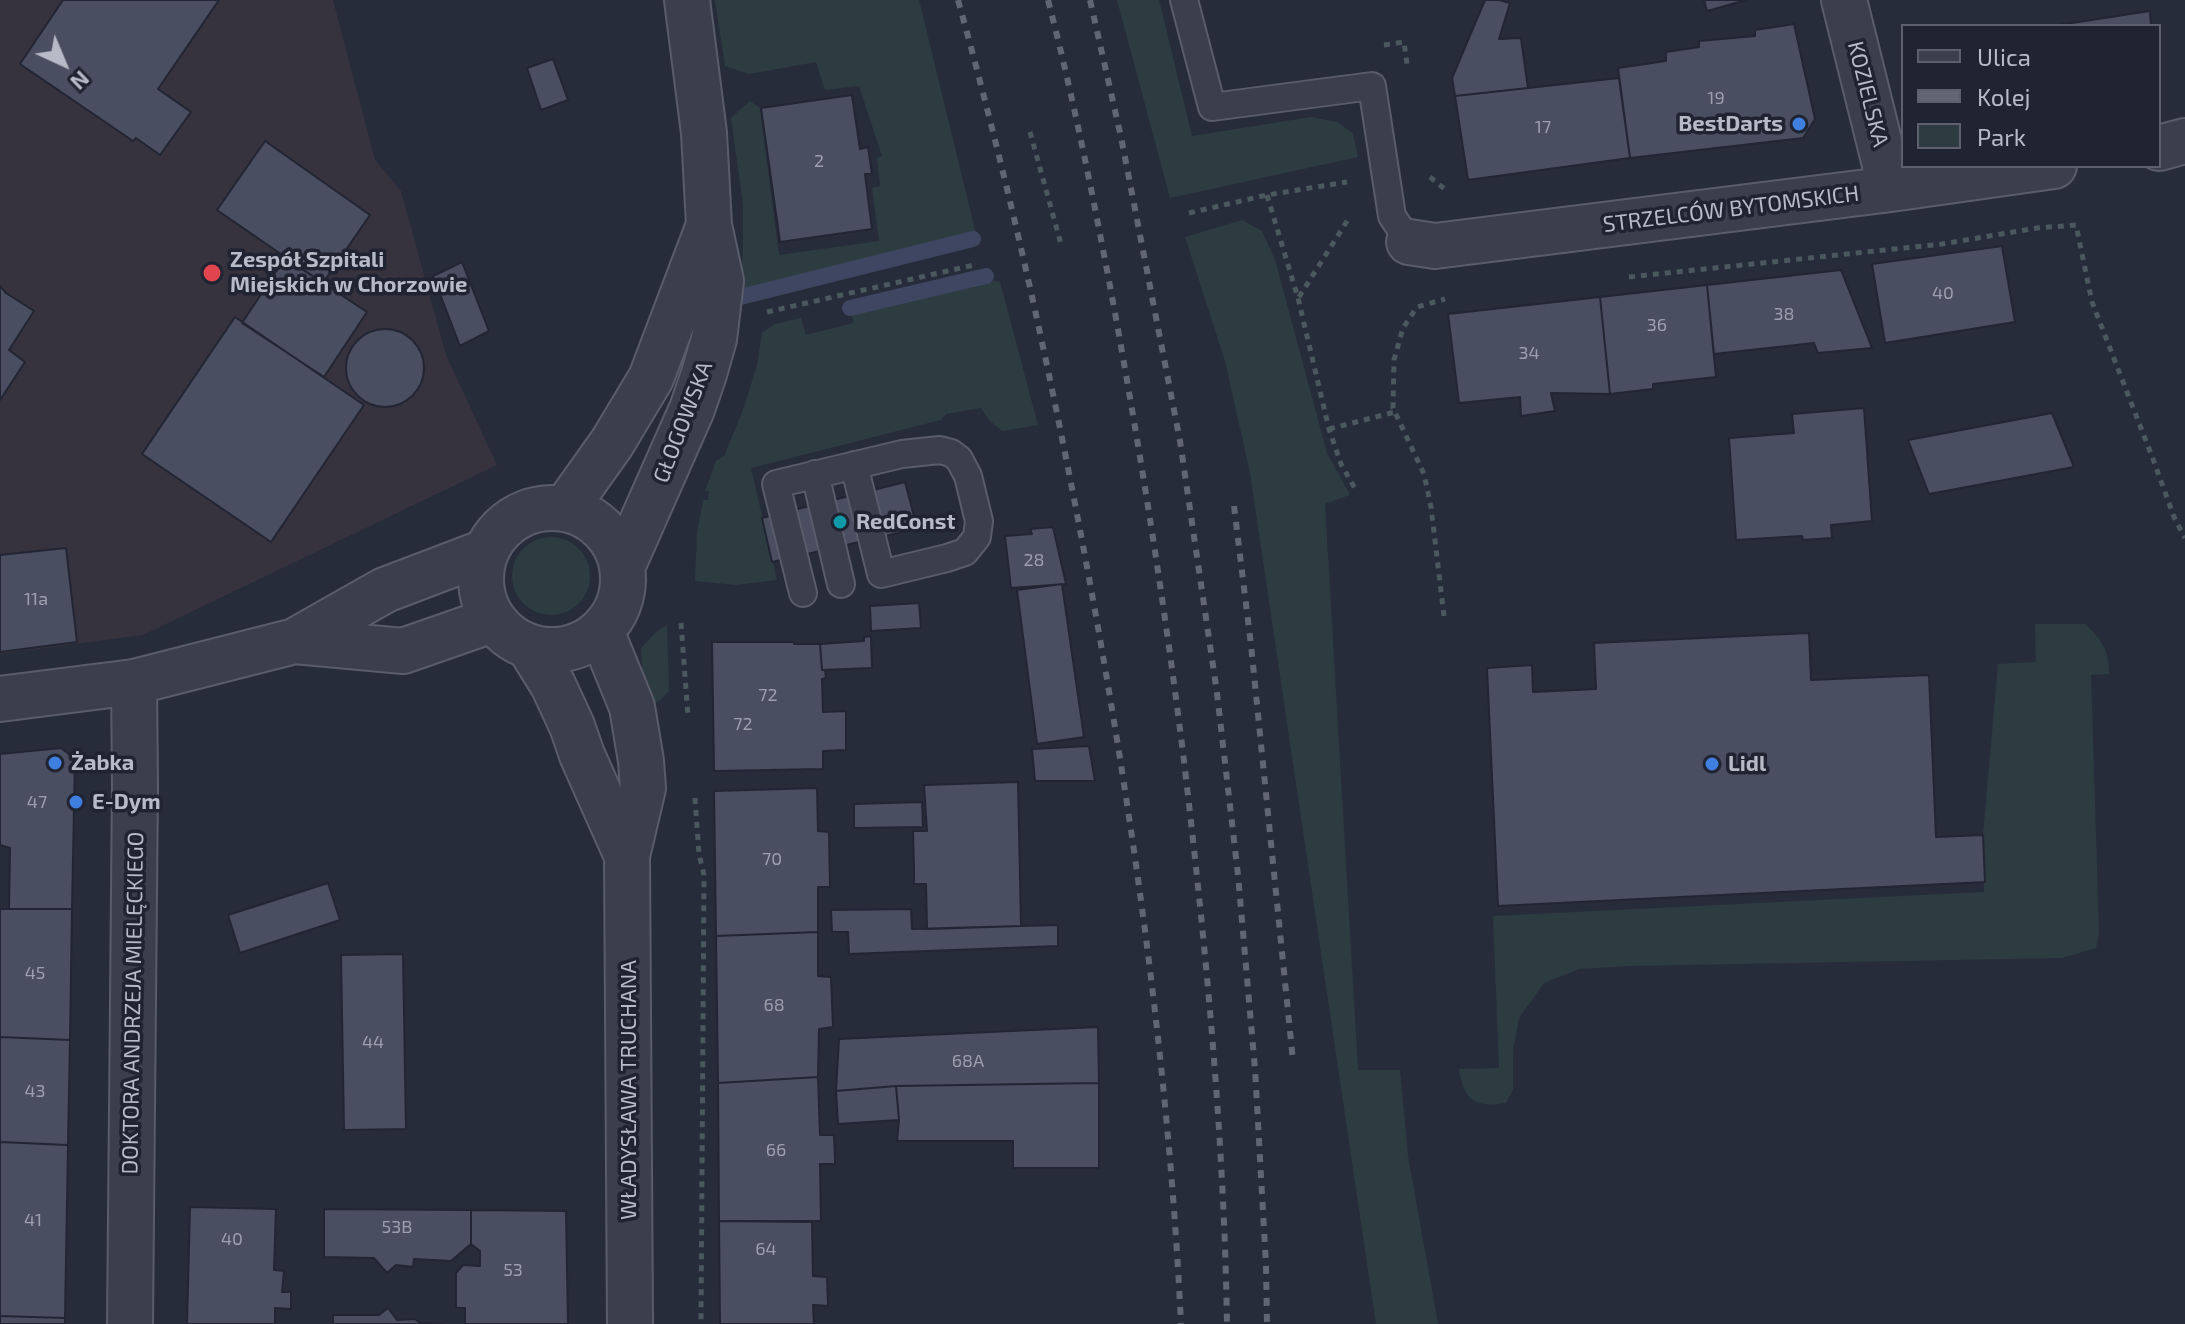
<!DOCTYPE html>
<meta charset="utf-8">
<style>
body{margin:0}
#map{position:relative;width:2185px;height:1324px;overflow:hidden;background:#272c3b;font-family:"Exo 2",sans-serif}
canvas{display:block}
.legend{position:absolute;left:1901px;top:24px;width:260px;height:144px;box-sizing:border-box;background:#202331;border:2px solid #5c5f6d;margin:0;padding:10px 14px;list-style:none;font-size:24px;color:#b7bac7}
.legend li{display:flex;align-items:center;gap:16px;height:40px}
.legend b{width:40px;border:2px solid #5c5f6d}
.north{position:absolute;left:24px;top:24px;width:80px;height:80px;-webkit-text-stroke:6px #202331;paint-order:stroke;rotate:136deg;font-size:22px;font-weight:700;line-height:32px;text-align:center;color:#b7bac7}
.north::after{content:'';display:block;margin:auto;width:28px;height:36px;background:#b7bac7;clip-path:polygon(50% 0,100% 100%,50% 72%,0 100%)}
</style>
<div id="map">
<canvas width="2185" height="1324"></canvas>
<ul class="legend">
<li><b style="height:10px;background:#3b3e4c"></b>Ulica</li>
<li><b style="height:10px;background:#616675"></b>Kolej</li>
<li><b style="height:22px;background:#2d3c41"></b>Park</li>
</ul>
<div class="north">N</div>
</div>
<script>
const g = document.querySelector('canvas').getContext('2d');
g.lineJoin = 'round';
function fill(path, color) { g.fillStyle = color; g.fill(path, 'evenodd'); }
function stroke(path, color, width, dash) { g.strokeStyle = color; g.lineWidth = width; g.lineCap = dash ? 'butt' : 'round'; g.setLineDash(dash || []); g.stroke(path); }
function label(font, color, halo, rows, align = 'center') {
  g.font = font + ' "Exo 2",sans-serif'; g.lineWidth = 7; g.setLineDash([]); g.textBaseline = 'middle'; g.strokeStyle = halo; g.fillStyle = color; for (const [text, x, y, turn = 0] of rows) {
    g.save(); g.translate(x, y); g.rotate((+turn || 0) * Math.PI / 180); g.textAlign = isNaN(turn) ? turn : align; if (halo) g.strokeText(text, 0, 0); g.fillText(text, 0, 0); g.restore();
  }
}
const medical = new Path2D(`
 M0,0H333L375,160L401,191L446,355L497,465L143,635L0,654Z`);
const green = new Path2D(`
 M715,0H919L977,238L740,294L743,250V205L731,118L750,101L760,108L779,255L879,241L872,188L880,186L877,158L882,156L859,86L825,90L816,62L749,74L725,66Z
 M1117,0H1159L1192,136L1311,117L1337,122L1353,133L1358,157L1170,198Z
 M1242,220L1262,231L1275,260L1327,453L1350,495L1325,504L1358,1070H1400L1408,1156L1438,1324H1376L1250,473L1225,361L1185,237Z
 M981,278L1000,282L1038,425L1002,431L990,421L981,408L946,414L941,420L751,468L777,580L736,585L695,581L697,533L703,500H708L709,491H705L716,461L724,456L743,410L757,365L762,333L775,324L801,318L806,335L854,323L850,309Z
 M512 576a39 39 0 1 1 78 0a39 39 0 1 1-78 0Z
 M2035,624H2085C2102,640 2109,650 2109,674L2091,675L2099,933L2096,948L2062,958L1629,966L1579,969L1544,983L1519,1018L1513,1051V1089L1506,1103C1474,1108 1464,1100 1459,1069L1499,1068L1493,916L1984,892L1983,835L1998,664L2036,662Z
 M667,625L669,691L659,701L650,704L642,669L641,648L656,632Z`);
const stream = new Path2D(`
 M740,297L973,239
 M850,308L986,276`);
const building = new Path2D(`
 M63,0H219L158,89L191,112L160,155L136,138L133,141L20,64Z
 M1485,0H1499L1510,3L1499,39L1521,38L1528,88L1455,96L1452,78Z
 M1704,0H1746L1707,11Z
 M2150,11L2151,26H2052Z
 M1794,24L1815,119L1803,138L1630,158L1618,68L1666,61V52L1699,47V41L1755,36V30Z
 M553,59L568,100L541,110L527,68Z
 M1619,78L1630,158L1468,180L1455,96Z
 M852,95L860,149L868,147L872,174H865L872,229L780,242L761,108Z
 M265,141L370,215L323,283L217,210Z
 M2002,246L2015,322L1885,343L1872,264Z
 M285,258L367,312L324,377L242,323Z
 M462,262L489,331L460,346L433,276Z
 M1841,270L1872,348L1818,353L1814,343L1714,354L1707,285Z
 M1707,285L1716,377L1653,384V389L1610,394L1600,297Z
 M0,286L6,293L34,311L9,350L25,362L0,400Z
 M1600,297L1610,394L1551,393L1555,411L1521,416L1520,397L1459,403L1448,314Z
 M235,317L364,405L271,542L142,454Z
 M346 368a39 39 0 1 1 78 0a39 39 0 1 1-78 0Z
 M1864,408L1872,521L1831,525L1832,538L1803,540L1802,536L1736,540L1729,438L1794,433L1792,414Z
 M2052,413L2074,467L1929,494L1908,440Z
 M905,482L917,527H915L916,529L772,562L762,518Z
 M1053,527L1066,584L1011,588L1005,536L1032,534L1030,529Z
 M66,548L77,642L0,652V555Z
 M1062,584L1084,737L1037,744L1017,590Z
 M919,603L921,628L871,631L870,606Z
 M1809,633L1811,680L1929,675L1936,837L1983,835L1985,882L1498,906L1487,668L1532,665L1533,692L1596,689L1594,643Z
 M871,636L872,668L822,670L820,644L864,641V637Z
 M712,642H794V644H820L822,670H825L826,678L822,679L823,712L846,711V750L823,751V769L714,771Z
 M1089,746L1095,781H1035L1032,749Z
 M61,748L75,759L72,909H9L10,848L0,845V754Z
 M1018,782L1021,926L927,929L926,884H914V869L913,831H927L924,785Z
 M817,788L818,831L829,832L830,887H818V932L716,936L714,791Z
 M922,802L923,827L854,828V804Z
 M328,883L340,920L240,953L228,915Z
 M0,909H72L70,1040L0,1037Z
 M911,909L912,929L1058,925V946L849,954L848,932H832L831,910Z
 M818,932V976L831,977L833,1027L819,1029L818,1077L718,1083L716,936Z
 M403,954L406,1129L344,1130L341,955Z
 M1098,1027L1099,1083L896,1086L836,1091L839,1039Z
 M0,1037L70,1040L68,1145L0,1142Z
 M818,1077L820,1135H834L835,1160V1164H820L821,1221H719L718,1083Z
 M1099,1083V1168H1013V1141H897L899,1120L896,1086Z
 M896,1086L899,1120L838,1124L836,1091Z
 M0,1142L68,1145L65,1318L0,1316Z
 M190,1207L276,1209L274,1270L284,1271L282,1292H291V1309L275,1308V1324H187Z
 M324,1209L471,1210V1244L451,1261L414,1259L413,1267L396,1265L387,1273L374,1258L324,1257Z
 M471,1210L566,1211L568,1324H465V1308H456V1273L463,1265L480,1266V1251L471,1244Z
 M719,1221L812,1222L813,1276L827,1277L828,1306L813,1305L814,1324H720Z
 M388,1308L397,1320L415,1319L420,1323L442,1324H333V1315H379Z
 M0,1316L65,1318V1324H0Z`);
const path = new Path2D(`
 M1384,45L1404,42L1407,64
 M1030,132L1061,244
 M1430,177L1447,191
 M1267,195L1298,298L1329,429L1341,464L1357,492
 M1189,213L1267,195L1347,182
 M1629,277L1942,244L2037,228L2076,225L2092,302L2153,459L2174,517L2185,538
 M1299,297L1349,218
 M767,312L974,265
 M1329,429L1395,412
 M1444,616L1431,507L1424,474L1393,408L1394,360L1403,328L1417,307L1445,299
 M681,623L688,716
 M695,798L699,854L704,875L701,1324`);
const service = new Path2D(`
 M1184,0L1212,107L1372,86L1392,216L1409,242
 M815,474L841,584
 M803,593L776,484L902,454L940,450L951,453L959,459L968,476L979,521L977,537L965,552L947,558L881,574L854,465`);
const minor = new Path2D(`
 M1844,0L1891,189
 M2159,148L2185,141
 M1409,242L1435,246L1891,189L2054,166
 M601,631L632,707L641,761L643,788L627,856L630,1324
 M530,648L553,685L572,726L582,755L627,856
 M130,1324L135,785L134,682`);
const tertiary = new Path2D(`
 M481 579a71 71 0 1 1 142 0a71 71 0 1 1-142 0Z
 M565,509L612,443L651,378L709,225
 M623,565L692,409L704,374L714,339L721,281L709,225L704,133L687,0
 M295,641L403,651L492,620
 M0,699L134,682L295,641L385,590L485,552`);
const rail = new Path2D(`
 M958,0C1016,208 1061,420 1099,633C1139,861 1170,1092 1181,1324
 M1048,0C1074,100 1094,201 1113,302C1141,455 1165,607 1184,761C1206,948 1224,1136 1227,1324
 M1090,0L1121,137L1180,441L1217,693L1238,875L1255,1069L1266,1265L1267,1324
 M1234,506L1251,645L1293,1061`);
const markers = [
 [1799,124,8,"#3f7fe0"],
 [212,273,10,"#e0444e"],
 [840,522,8,"#0f9aa8"],
 [55,763,8,"#3f7fe0"],
 [1712,764,8,"#3f7fe0"],
 [76,802,8,"#3f7fe0"]
];
const numberNames = [
 ["19",1716,98],
 ["17",1543,127],
 ["2",819,161],
 ["40",1943,293],
 ["38",1784,314],
 ["36",1657,325],
 ["34",1529,353],
 ["28",1034,560],
 ["11a",36,599],
 ["72",768,695],
 ["72",743,724],
 ["47",37,802],
 ["70",772,859],
 ["45",35,973],
 ["68",774,1005],
 ["44",373,1042],
 ["68A",968,1061],
 ["43",35,1091],
 ["66",776,1150],
 ["41",33,1220],
 ["53B",397,1227],
 ["40",232,1239],
 ["64",766,1249],
 ["53",513,1270]
];
const streetNames = [
 ["KOZIELSKA",1868,94,76],
 ["STRZELCÓW BYTOMSKICH",1731,209,-7],
 ["GŁOGOWSKA",683,422,-69],
 ["DOKTORA ANDRZEJA MIELĘCKIEGO",133,1003,-89],
 ["WŁADYSŁAWA TRUCHANA",629,1090,-90]
];
const poiNames = [
 ["BestDarts",1783,124,"right"],
 ["Zespół Szpitali",230,260],
 ["Miejskich w Chorzowie",230,285],
 ["RedConst",856,522],
 ["Żabka",71,763],
 ["Lidl",1728,764],
 ["E-Dym",92,802]
];
fill(medical, '#36323e');
fill(green, '#2d3c41');
stroke(stream, '#3f4662', 16);
fill(building, '#494e60');
stroke(building, '#222533', 2);
stroke(service, '#595c6a', 30);
stroke(minor, '#595c6a', 48);
stroke(tertiary, '#595c6a', 48);
stroke(path, '#4b585e', 5, [6, 6]);
stroke(service, '#3b3e4c', 26);
stroke(minor, '#3b3e4c', 44);
stroke(tertiary, '#3b3e4c', 44);
stroke(rail, '#616675', 6, [8, 8]);
for (const [x, y, r, color] of markers) { const dot = new Path2D(); dot.arc(x, y, r, 0, 2 * Math.PI); g.fillStyle = color; g.fill(dot); stroke(dot, '#202331', 3); }
label('18px', '#9c9fad', null, numberNames);
label('22px', '#b7bac7', '#202331', streetNames);
label('bold 22px', '#b7bac7', '#202331', poiNames, 'left');
</script>
